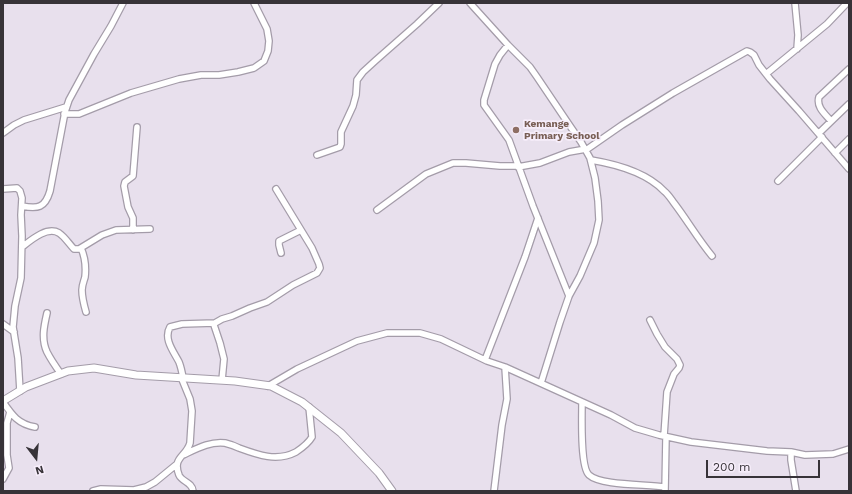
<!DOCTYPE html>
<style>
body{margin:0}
#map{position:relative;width:852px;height:494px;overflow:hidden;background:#e8e0ed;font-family:"Work Sans",sans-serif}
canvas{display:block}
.frame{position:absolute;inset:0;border:4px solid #373338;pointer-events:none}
.north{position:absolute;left:16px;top:438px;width:40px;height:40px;-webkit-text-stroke:3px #f6edfa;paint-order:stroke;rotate:164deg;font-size:11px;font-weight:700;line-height:16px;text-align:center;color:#373338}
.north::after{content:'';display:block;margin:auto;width:14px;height:18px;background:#373338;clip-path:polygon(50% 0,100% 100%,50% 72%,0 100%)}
.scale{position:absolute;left:706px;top:460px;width:114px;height:18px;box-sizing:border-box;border:2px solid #373338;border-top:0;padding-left:5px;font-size:12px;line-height:14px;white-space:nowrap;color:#373338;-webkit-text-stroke:3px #f6edfa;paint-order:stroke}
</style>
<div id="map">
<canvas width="852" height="494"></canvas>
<div class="frame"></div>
<div class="north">N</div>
<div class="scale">200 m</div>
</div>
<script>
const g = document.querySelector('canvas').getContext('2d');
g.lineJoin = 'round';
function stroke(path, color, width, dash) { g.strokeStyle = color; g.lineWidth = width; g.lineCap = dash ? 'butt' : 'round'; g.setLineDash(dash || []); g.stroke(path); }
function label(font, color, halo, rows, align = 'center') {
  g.font = font + ' "Work Sans",sans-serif'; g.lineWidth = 3.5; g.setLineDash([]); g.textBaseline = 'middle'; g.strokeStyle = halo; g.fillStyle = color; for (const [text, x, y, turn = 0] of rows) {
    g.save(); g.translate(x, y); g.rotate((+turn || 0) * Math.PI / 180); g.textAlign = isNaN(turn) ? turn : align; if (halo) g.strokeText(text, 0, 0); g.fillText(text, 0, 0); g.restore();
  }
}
const minor = new Path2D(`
 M470,3L508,45L530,67L537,77L570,126L581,142L590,158L595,178L598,201L599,220L594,243L580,276L569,296L560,322L541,383
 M795,3L798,35L797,49
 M508,45L500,55L495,64L484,100V105L509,140L533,206L569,296
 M766,74L827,24L847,3
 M64,114H79L131,93L179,79L201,75H219L238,72L254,68L264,61L268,51L269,41L267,29L254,3
 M831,121C825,114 816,107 819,97L849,69
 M3,133L14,125L24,120L66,107
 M819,133L849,104
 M586,150L622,125L673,93L747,51L750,52L754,55L759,65L770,79L799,111L849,169
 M835,153L849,139
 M317,155L340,147L341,144V132L353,106L356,95L357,80L363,72L375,61L417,24L439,3
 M591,160C615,164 647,173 664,191C668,194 671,199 674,203C687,220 698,239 712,256
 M518,167L540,163L569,152L586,149
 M778,181L822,137
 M3,189L17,188L20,191L22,198L21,215L22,236L21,278L15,306L13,327L18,358L20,391
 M22,206C38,209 45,208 50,191L65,112L69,100L94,54L111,26L123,3
 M377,210L426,174L453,163H466L500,166H518
 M133,230V218L128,207L124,186L125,182L133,176L137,127
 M22,247C31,240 47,226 59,233C65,237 69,244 74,249H79L102,235L116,230L150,229
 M81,248C85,257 86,268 85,277C84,281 82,285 82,290C82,297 84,305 86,312
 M281,253L279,245V241L301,230
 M47,313C44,326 41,339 47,352C51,360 56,367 61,374
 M650,320L657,334L665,347L677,359L680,365L679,368L674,374L667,392L664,436
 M3,324L14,332
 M485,360L525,257L538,218
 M181,377L190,399L192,411L190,443C186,457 172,457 179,475C182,482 192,482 193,491
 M183,378C182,372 181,367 179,362C174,352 163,339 170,327L182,324L215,323
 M222,380L224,359L220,343L214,325L215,323L222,319L232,316L250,308L267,302L293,285L317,273L320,268L319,264L312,248L276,189
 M268,386L297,369L357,341L387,333H420L441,339L487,361L505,367L611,415L635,428L659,435L691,442L767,451L791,452L805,455L833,454L849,449
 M3,402C12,415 18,424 35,427
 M582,402C582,415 580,467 589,475C601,486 648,484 665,487
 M791,452V460L796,491
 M183,455C196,449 210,441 225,443C229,444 235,446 239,448C258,455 277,462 296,452C302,448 308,444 312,437L309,407
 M3,479L9,468L7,455V423L10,412
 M93,491L101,489L134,490L146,487L155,482L177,464
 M494,491L502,425L507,399L505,367
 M665,491L666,437`);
const major = new Path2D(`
 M3,401L26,387L68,371L94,368L136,375L235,381L271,386L302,402L341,433L379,473L392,491`);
const markers = [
 [516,130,4,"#8d6e63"]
];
const educationNames = [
 ["Kemange",524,124],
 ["Primary School",524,136]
];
stroke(minor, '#a49ca9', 8);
stroke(major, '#a49ca9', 9);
stroke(minor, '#fff', 5.5);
stroke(major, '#fff', 7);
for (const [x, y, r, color] of markers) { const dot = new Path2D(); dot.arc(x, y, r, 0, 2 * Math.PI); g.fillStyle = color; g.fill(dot); stroke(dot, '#f6edfa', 1.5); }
label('bold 10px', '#785e54', '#f6edfa', educationNames, 'left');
</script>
